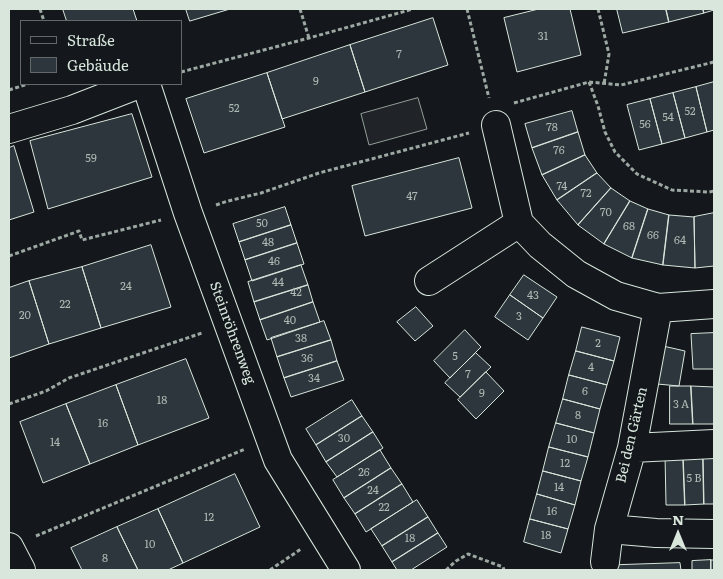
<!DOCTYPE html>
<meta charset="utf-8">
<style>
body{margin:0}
#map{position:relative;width:723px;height:579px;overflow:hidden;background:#14181c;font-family:Literata,serif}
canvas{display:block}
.frame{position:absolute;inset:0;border:10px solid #d8e6dc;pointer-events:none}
.legend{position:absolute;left:20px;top:20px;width:162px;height:65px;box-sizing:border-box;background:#14181c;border:1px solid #626a69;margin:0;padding:6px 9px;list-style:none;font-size:15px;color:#d8e6dc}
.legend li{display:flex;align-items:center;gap:10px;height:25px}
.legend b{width:25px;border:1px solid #626a69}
.north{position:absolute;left:653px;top:509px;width:50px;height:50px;-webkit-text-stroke:4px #14181c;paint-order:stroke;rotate:0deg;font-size:14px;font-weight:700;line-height:20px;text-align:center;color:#d8e6dc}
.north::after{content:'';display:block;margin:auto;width:18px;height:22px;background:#d8e6dc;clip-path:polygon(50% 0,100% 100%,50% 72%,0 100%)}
</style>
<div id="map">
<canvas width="723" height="579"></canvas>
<div class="frame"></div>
<ul class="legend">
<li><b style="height:6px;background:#14181c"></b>Straße</li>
<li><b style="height:14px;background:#2c363c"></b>Gebäude</li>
</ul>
<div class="north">N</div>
</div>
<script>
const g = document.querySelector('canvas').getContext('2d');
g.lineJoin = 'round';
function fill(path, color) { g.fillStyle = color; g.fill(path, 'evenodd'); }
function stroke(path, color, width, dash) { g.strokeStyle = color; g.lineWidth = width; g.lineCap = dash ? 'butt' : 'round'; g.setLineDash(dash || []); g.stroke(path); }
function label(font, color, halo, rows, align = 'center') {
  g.font = font + ' Literata,serif'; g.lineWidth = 4; g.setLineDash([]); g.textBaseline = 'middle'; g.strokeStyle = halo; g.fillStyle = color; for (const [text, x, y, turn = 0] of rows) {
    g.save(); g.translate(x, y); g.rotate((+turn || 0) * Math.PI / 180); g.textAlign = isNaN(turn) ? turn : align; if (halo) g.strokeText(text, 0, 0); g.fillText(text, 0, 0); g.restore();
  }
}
const green = new Path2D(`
 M418,98L427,129L369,145L361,114Z`);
const building = new Path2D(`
 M63,9H133L137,21H67Z
 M186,9H230L190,21Z
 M539,9H570L581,55L517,72L504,18Z
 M617,9H666L669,22L623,33Z
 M666,9H703L704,13L669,22Z
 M703,9H714V10L704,13Z
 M433,18L448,65L365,92L350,45Z
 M350,45L365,92L282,119L267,73Z
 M267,73L285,127L204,153L186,99Z
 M714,82V130L707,132L696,87Z
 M696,87L707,132L685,138L673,93Z
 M673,93L685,138L662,144L650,99Z
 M650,99L662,144L639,150L627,105Z
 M572,111L578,132L532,148L525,124Z
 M132,114L152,177L48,209L30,141Z
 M578,132L585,155L542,175L532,148Z
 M14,146L34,212L9,220V148Z
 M585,155L597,173L557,200L542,175Z
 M459,158L472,208L365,236L352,186Z
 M597,173L611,188L578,225L557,200Z
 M611,188L630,201L604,244L578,225Z
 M630,201L648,209L632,258L604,244Z
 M285,207L291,225L239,242L233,224Z
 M648,209L669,215L663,265L632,258Z
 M714,213V266L695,268L694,217Z
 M669,215L694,217L695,268L663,265Z
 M291,225L297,243L245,260L239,242Z
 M297,243L304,264L252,281L245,260Z
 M151,245L171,307L101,328L82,267Z
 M301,265L308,285L254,302L248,282Z
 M82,267L101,328L49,344L29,281Z
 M524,275L557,297L543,318L510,295Z
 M29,281L49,344L9,358V288Z
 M308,285L313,302L260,320L254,302Z
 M510,295L543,318L528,340L495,317Z
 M313,302L320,322L267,340L260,320Z
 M416,307L433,326L415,341L397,322Z
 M324,321L331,340L277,357L271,338Z
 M582,327L620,337L614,361L576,351Z
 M465,330L481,347L450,378L434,361Z
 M714,333V369H693L691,334Z
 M331,340L337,361L284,378L277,357Z
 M663,346L685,351L679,386L657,384Z
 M576,351L614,361L607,385L569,375Z
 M476,353L491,367L460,397L445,383Z
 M186,359L209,418L138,445L116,385Z
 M337,361L344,380L291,397L284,378Z
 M486,372L504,391L476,419L458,400Z
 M569,375L607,385L600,409L563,399Z
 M116,385L138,445L90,464L66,404Z
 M670,386H691L693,424H670Z
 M691,386L714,387V424H693Z
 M563,399L600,409L594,433L556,423Z
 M352,400L362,416L316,445L306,429Z
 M66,404L90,464L43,483L20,422Z
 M362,416L373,432L326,462L316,445Z
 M556,423L594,433L588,457L549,447Z
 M373,432L383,448L337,477L326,462Z
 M549,447L588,457L581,481L543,471Z
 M380,450L391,468L344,498L333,480Z
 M683,453L685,505H666L665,454Z
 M683,453H703L704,504L685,505Z
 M703,453H714V504H704Z
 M391,468L402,484L355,514L344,498Z
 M543,471L581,481L575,505L537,494Z
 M235,474L260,527L183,563L158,509Z
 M402,484L413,502L366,532L355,514Z
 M537,494L575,505L568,529L530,519Z
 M417,500L428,517L382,546L371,529Z
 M158,509L183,563L168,570H138L117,527Z
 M428,517L438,533L392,562L382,546Z
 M530,519L568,529L561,553L524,542Z
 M117,527L138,570H82L71,548Z
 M438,533L447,547L411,570H397L392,562Z
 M711,560V570H692V561Z
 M711,560H714V570H711Z
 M680,563L681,570H616L619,565Z`);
const path = new Path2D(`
 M40,9L44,21
 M300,9L309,38
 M467,9L489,98
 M598,9L609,54L604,84
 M181,72L309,38L413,9
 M589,82L598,106L605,132L615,152L637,174L672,190L709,192L714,191
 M9,90L28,84
 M514,103L589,82L621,85L714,62
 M216,205L228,201L261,193L319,173L469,133
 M9,256L79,231L82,240L161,220
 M9,404L46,391L69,378L202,333
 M36,536L245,449
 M270,570L301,549
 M446,570L456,561L468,554L503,567L504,570`);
const minor = new Path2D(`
 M146,84L188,213L278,460L346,570
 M496,125L519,223L540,245L576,274L616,296L658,308L714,304
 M9,129L72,110L139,84
 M429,281L519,223
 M632,448L714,444
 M609,529L656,533L714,534
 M9,547L21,570
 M605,562L609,529L632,448L658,308`);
const numberNames = [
 ["31",543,37],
 ["7",399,55],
 ["9",316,82],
 ["52",234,109],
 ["52",690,112],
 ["54",668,118],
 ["56",645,125],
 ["78",552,128],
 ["76",559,151],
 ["59",91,159],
 ["74",562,187],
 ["72",586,194],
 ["47",412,197],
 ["70",606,213],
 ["50",262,224],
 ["68",629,227],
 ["66",653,236],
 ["64",680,241],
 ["48",268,243],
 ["46",274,262],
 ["44",278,283],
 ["24",126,287],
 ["42",296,293],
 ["43",533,296],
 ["22",65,305],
 ["20",25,316],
 ["3",519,317],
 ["40",290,321],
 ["38",301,339],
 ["2",598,344],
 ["5",455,357],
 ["36",307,359],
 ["4",591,368],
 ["7",468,375],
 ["34",314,379],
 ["6",585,392],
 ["9",482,394],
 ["18",162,401],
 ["3 A",681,405],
 ["8",578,416],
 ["16",103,424],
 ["30",344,439],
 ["10",572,440],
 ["14",55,443],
 ["12",565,464],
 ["26",364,473],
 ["5 B",694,479],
 ["14",559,488],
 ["24",373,491],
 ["22",384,508],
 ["16",552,512],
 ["12",209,518],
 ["18",546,536],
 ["18",410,539],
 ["10",150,545],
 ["8",105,559]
];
const streetNames = [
 ["Steinröhrenweg",232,333,70],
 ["Bei den Gärten",632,435,-77]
];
fill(green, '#202428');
stroke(green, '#939e99', 1);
fill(building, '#2c363c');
stroke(building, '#d8e6dc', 1);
stroke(minor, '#d8e6dc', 30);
stroke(path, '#9da8a2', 3, [4, 2.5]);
stroke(minor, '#14181c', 28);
label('11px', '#adbab4', null, numberNames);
label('14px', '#d8e6dc', '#14181c', streetNames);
</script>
